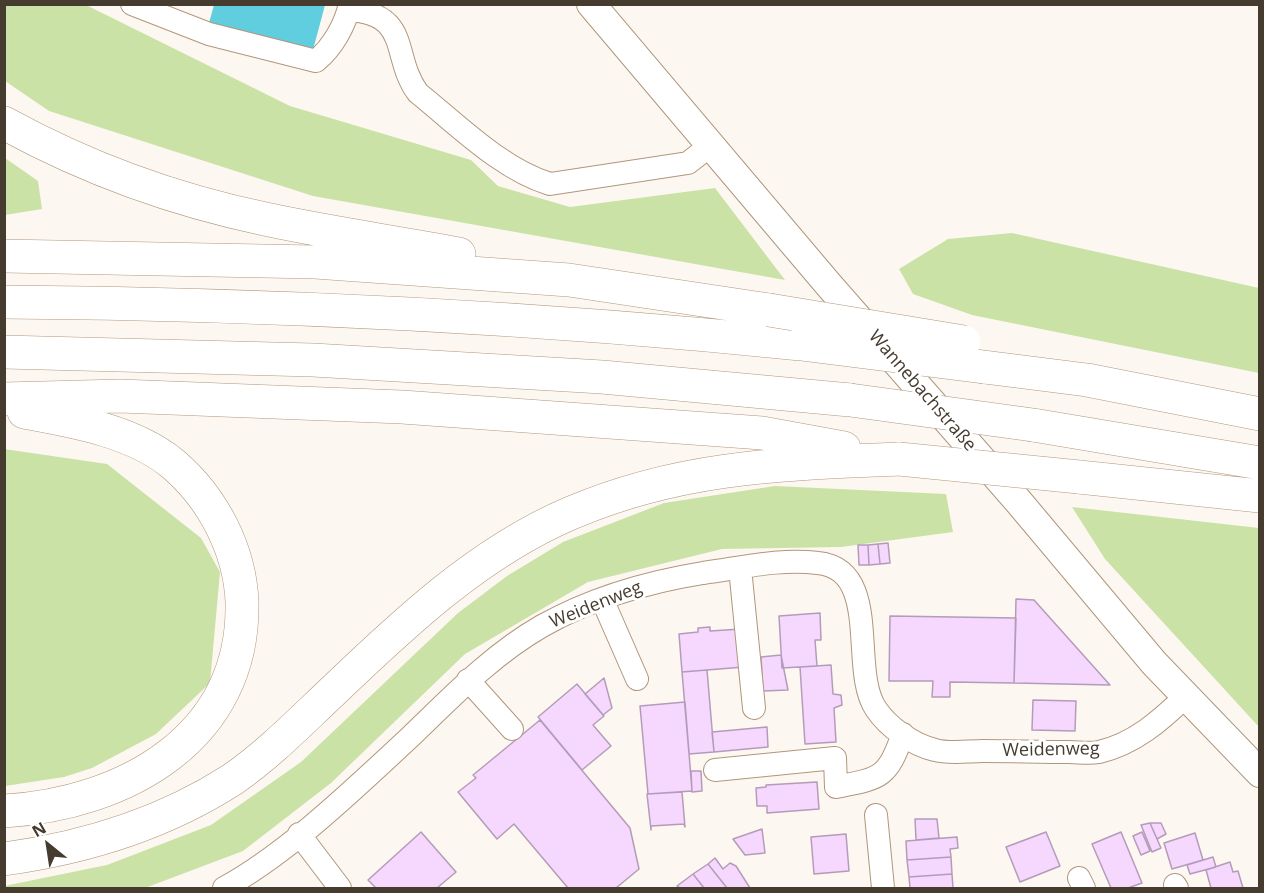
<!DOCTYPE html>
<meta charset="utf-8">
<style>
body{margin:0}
#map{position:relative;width:1264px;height:893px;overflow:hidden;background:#fdf7f1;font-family:"Open Sans",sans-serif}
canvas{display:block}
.frame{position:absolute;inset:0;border:6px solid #453b2f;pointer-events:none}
.north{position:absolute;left:18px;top:815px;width:60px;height:60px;-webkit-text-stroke:4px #fff;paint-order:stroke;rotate:330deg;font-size:16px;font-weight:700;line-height:24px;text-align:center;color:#453b2f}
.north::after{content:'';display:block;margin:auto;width:21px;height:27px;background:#453b2f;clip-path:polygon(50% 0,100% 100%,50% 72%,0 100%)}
</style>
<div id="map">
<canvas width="1264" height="893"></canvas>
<div class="frame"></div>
<div class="north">N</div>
</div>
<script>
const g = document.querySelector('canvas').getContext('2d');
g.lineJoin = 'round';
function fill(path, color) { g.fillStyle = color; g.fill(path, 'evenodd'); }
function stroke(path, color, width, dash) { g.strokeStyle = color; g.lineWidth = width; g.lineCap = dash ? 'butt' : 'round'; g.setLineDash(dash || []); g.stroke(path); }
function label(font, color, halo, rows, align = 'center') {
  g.font = font + ' "Open Sans",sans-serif'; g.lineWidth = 6; g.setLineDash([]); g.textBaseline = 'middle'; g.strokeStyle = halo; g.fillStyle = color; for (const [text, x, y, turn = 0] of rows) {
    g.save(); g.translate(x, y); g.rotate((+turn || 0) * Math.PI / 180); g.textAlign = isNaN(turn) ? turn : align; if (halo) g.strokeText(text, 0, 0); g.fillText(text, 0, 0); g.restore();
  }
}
const green = new Path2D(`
 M4,5H86L290,106L471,160L498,186L570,207L715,188L785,280L313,196L49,111L5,81Z
 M5,158L38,181L42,209L5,215Z
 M1012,233L1259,288V373L972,315L913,294L899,269L948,239Z
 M4,449L107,464L201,538L220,572L210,683L156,734L92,768L64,777L5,786Z
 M775,486L946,494L953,532L841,547L722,549L588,582L465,654L331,783L243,851L145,888H5L4,886L107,865L211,825L301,762L458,613L507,576L563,542L664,503Z
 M1072,507L1259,528V727L1105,559Z`);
const water = new Path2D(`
 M214,5H325L313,50L209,23Z`);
const building = new Path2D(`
 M888,543L890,563L880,564L878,544Z
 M878,544L880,564L869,565L868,545Z
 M858,545H868L869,565H859Z
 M1016,599L1034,600L1110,685L1014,683Z
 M820,613L821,640H815L817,666L782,668L779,616Z
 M890,616L1016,618L1014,683L950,682V697H932L933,681H889Z
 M710,627V631L741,629L744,667L682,672L679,634L698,632V628Z
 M781,655L788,690L763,691L761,657Z
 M831,665L833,694L841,695L842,705L834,708L836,742L805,744L800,667Z
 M707,670L714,752L689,754L682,672Z
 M604,678L612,708L603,715L585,694Z
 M577,684L604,716L593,725L611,746L582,770L538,717Z
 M1033,700L1076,701L1075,731L1032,730Z
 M685,702L692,791L648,794L640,706Z
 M540,720L630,828L639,869L616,888H568L514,824L497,839L458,792L476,778L473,775Z
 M767,727L768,747L714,752L712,732Z
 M691,771H701L702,791L692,792Z
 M817,782L819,809L767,813V806H757L756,788L766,787V785Z
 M682,792L685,827L684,824L651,826V830L647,794Z
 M915,819H937L939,838L916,840Z
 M1150,823H1161L1166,834L1157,839Z
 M1150,823L1161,848L1152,852L1141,825Z
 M762,829L765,853L745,855L733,839Z
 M421,832L456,872L437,888H376L368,880Z
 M1046,832L1060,866L1020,882L1006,847Z
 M1121,832L1142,883L1128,888H1111L1092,844Z
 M1142,832L1150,851L1141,855L1133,836Z
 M1195,833L1203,860L1172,869L1164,843Z
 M846,834L849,871L814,874L811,837Z
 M957,837L958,848L950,849L951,857L907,860L906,841Z
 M951,857L952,874L909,877L907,860Z
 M1213,857L1216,867L1190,874L1187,865Z
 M715,858L723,869L730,863L736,866L750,888H727L708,864Z
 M1230,862L1233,872L1238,871L1243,888H1211L1206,870Z
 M708,864L727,888H704L693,874Z
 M693,874L704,888H680L677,886Z
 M952,874L953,888H910L909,877Z`);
const minor = new Path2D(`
 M132,4L209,34L316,61C333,47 345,25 350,4
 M349,10C412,14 391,57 418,93C458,125 501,169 550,184L688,163L711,145
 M740,568L754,708
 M602,599L637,679
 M468,680L512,729
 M715,770L835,758L836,787C882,778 887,778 903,734
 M876,815L883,888
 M299,834L340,888
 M1079,878L1084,888
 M1175,885L1177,888
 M224,888C288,853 354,789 408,739C451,698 490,656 542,626C592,598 647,582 703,573C741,568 780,558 818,563C883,570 849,670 876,709C888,727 913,745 935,750C949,754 968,751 983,751C1012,751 1040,752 1069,752C1078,752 1089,754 1099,752C1134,744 1160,721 1185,697`);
const major = new Path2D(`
 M591,4L828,284L1018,501L1154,663L1260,773`);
const highway = new Path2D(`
 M4,123C86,168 174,200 265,219C330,233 395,242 459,254
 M4,256L315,262L569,280L769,310
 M4,302C270,304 536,317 801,344
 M4,352L313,360L602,377L850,400
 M984,367L1087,380L1260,414
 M4,399L120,396L402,407L762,433L844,448
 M1033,425L1260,463
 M1079,477L1260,496
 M4,811C126,804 245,737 242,602C240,550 213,498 173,464C133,431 73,421 24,412
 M4,859C84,848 165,823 233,779C269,754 300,722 332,692C403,624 479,552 571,513C681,466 781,464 899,459`);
const highwayBridge = new Path2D(`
 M769,310L964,342
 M801,344L984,367
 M850,400L1033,425
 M899,459L1079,477`);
const streetNames = [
 ["Wannebachstraße",922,391,49],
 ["Weidenweg",596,605,-22],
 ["Weidenweg",1051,750,-1]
];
fill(green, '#cbe2a7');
fill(water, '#61cee0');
fill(building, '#f6d7fe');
stroke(building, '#b39cb9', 1.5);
stroke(minor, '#b0977c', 24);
stroke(major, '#b0977c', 30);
stroke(highway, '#b0977c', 34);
stroke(minor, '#fff', 22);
stroke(major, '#fff', 28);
stroke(highway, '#fff', 33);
stroke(highwayBridge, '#b0977c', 34, []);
stroke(highwayBridge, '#fff', 33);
label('18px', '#453b2f', '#fff', streetNames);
</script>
